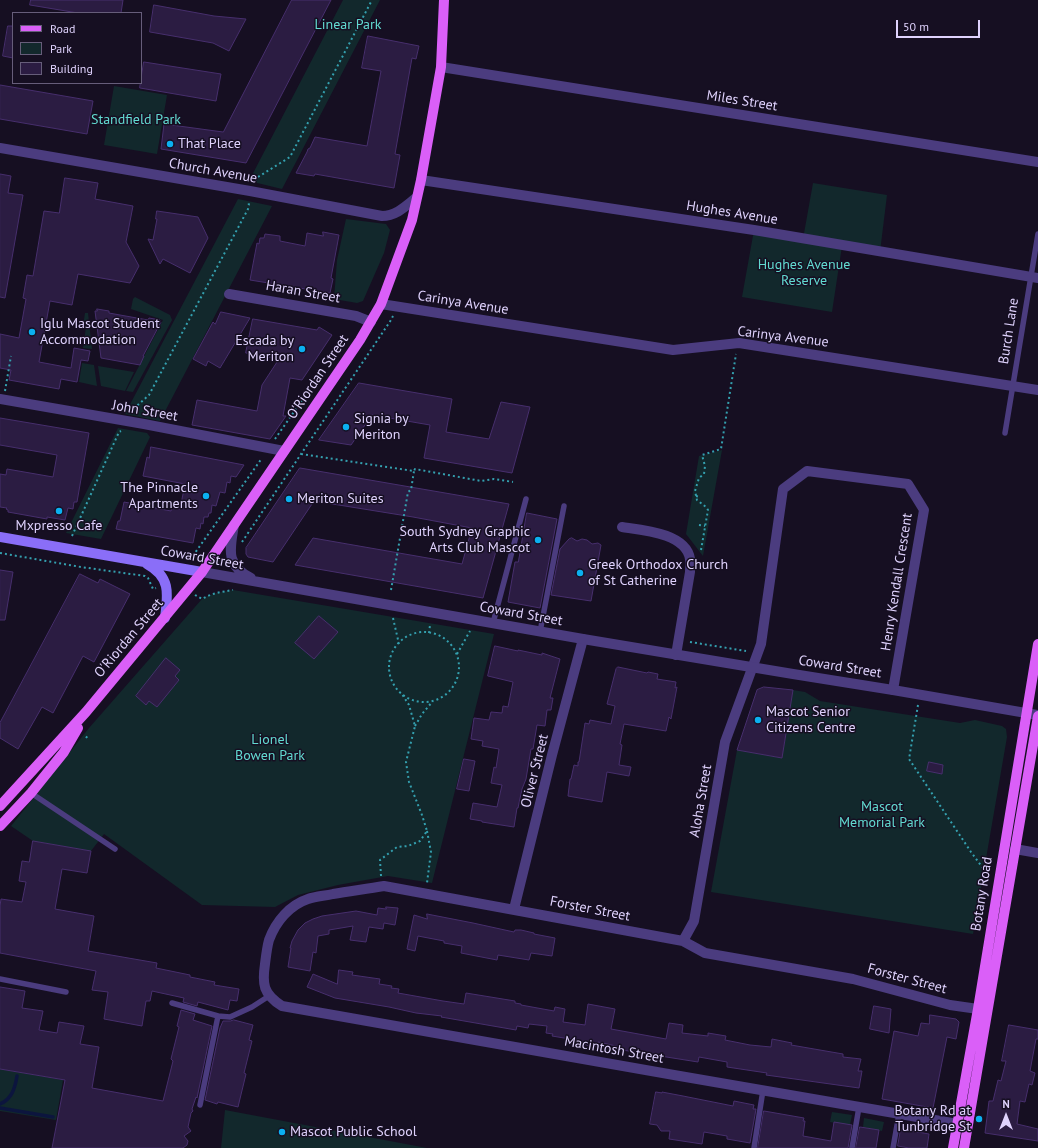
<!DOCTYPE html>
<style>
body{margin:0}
#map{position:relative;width:1038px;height:1148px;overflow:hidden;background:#160f22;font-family:"PT Sans",sans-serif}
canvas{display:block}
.legend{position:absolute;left:12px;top:12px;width:130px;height:72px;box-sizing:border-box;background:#160f22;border:1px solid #665d7a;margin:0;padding:5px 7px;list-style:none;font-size:12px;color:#dfd2fd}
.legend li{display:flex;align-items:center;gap:8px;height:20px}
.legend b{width:20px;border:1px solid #665d7a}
.north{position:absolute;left:986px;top:1096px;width:40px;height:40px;-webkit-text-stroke:3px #160f22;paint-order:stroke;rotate:0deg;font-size:11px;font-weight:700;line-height:16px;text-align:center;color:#dfd2fd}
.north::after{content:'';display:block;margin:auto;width:14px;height:18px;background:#dfd2fd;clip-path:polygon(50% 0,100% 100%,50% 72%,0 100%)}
.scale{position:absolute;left:896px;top:20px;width:84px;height:18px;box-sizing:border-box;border:2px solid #dfd2fd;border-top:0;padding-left:5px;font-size:12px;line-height:14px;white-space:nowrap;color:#dfd2fd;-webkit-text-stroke:3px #160f22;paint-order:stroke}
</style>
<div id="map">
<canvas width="1038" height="1148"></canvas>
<ul class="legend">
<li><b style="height:5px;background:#da5ff8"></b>Road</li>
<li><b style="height:11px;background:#12282c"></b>Park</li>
<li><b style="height:11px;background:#2b1c42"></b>Building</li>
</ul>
<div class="north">N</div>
<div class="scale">50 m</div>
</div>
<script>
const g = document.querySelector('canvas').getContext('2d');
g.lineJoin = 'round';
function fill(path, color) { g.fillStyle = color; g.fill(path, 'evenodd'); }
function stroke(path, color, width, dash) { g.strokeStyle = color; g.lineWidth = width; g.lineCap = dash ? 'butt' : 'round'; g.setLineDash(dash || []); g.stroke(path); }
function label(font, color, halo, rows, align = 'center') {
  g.font = font + ' "PT Sans",sans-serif'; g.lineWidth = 3; g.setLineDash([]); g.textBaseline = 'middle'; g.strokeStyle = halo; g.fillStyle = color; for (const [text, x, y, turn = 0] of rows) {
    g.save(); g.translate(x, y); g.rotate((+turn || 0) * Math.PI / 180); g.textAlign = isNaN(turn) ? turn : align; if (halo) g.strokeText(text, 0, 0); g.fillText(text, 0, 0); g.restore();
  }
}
const green = new Path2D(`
 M343,0H380L282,189L249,181Z
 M114,86L167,95L157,154L104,145Z
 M813,183L887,195L880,252L842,246L832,312L742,297L754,230L803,239Z
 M238,199L272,206L160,421L125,414Z
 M346,219L386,224L390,230L384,253L363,301L357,303L334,299L337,260Z
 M135,297L170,315L172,320L133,392L126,391L163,320L131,309L133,299Z
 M85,313H88L92,349L83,348L86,327L83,326Z
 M82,363L94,365L97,386L79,382Z
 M98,366L134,372L125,391L101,386Z
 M118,428L147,433L150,437L101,539L66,533Z
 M722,450L703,556L686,534L699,456Z
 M233,590L494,634L432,883L388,876L338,885L298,895L275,907L202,905L104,834L91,851L33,841L11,826L89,728L202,599C212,593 221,592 233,590Z
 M793,690L805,692L820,701L960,723L975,720L1002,726L1006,729L1007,737L973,934L711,892L737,750L782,758Z
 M0,1069L63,1080L56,1120L0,1111Z
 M225,1110L427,1148H221Z
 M832,1112L852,1115L850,1125L830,1122Z
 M864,1118L884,1122L882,1131L863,1127Z`);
const stream = new Path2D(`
 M0,1104C12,1099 15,1088 17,1076
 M0,1108L53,1117`);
const building = new Path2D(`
 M31,0H123L121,13H78L30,5Z
 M292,0H331L246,163L161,149L164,124L223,132Z
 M154,5L214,16L246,19L229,51L213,43L150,32Z
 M8,26H13V58L3,56Z
 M368,36L419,46L416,59L412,58L395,154L400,155L394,188L315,174L314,176L296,173L307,152L308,149L310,148L315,137L367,146L381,71L362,68Z
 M144,62L221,74L216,101L140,88Z
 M0,85L93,101L87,134L0,119Z
 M0,174L11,176L8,193L23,195L5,298L0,297Z
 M65,178L98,183L95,199L133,206L126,242L139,266L130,283L78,274L72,305L50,301L39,362L71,368L74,348L90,351L88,361L81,360L77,382L61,379L59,389L9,380L11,370L0,368V334L19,338L26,299L23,298L27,275L33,276L44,211L59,213Z
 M157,211L198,217L199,219L208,238L190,273L163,259L160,264L148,239L153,240L157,219H156Z
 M323,232L339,235L331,278L333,279L330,293L250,280L257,243L259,244L260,238H264L265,234L280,236V241L305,246L307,233L323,236Z
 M97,309L109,311V313L120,315L148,320L149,318L160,320V322H161L143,356H144L140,365L101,358L95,311H97Z
 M221,312L250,318L220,368L208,361L206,366L193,359L213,322L215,324Z
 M253,319L317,330L319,327L332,335L302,380L290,378L283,416H286L270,439L192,425L197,400L257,411L262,385L279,359L246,353Z
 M359,383L452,399L446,432L489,439L501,402L530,407L512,473L424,458L430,425L372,415L351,445L319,440Z
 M0,418L89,433L77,502H74L73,509L68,508L65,520L47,517V519L8,512V510L6,509L7,508L0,507V474L6,475L7,469L53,477L57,455L0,445Z
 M151,447L244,465L236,477L231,476L230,483L227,482L225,493L220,492L216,506L212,505L211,513H209L208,517H204L203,524L201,523L200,529L196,528L193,543L116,529L118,521H120L124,502L171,511L172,507L180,509L185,484L143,476L147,457L149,458Z
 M300,468L509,504L483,598L295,565L313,538L462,564L472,528L413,517L314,501L273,562L248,557L246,554V548Z
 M527,513L557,519L540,608L508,602L515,562H518Z
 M572,538L577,541L582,539L587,540L592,544L598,543L601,545L591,601L551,595L560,549L569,539Z
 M0,570L13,572L5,620H0Z
 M80,574L98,583L100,579L130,594L94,662L83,656L53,713L42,707L18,749L0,738V723Z
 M319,616L338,632L314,659L295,643Z
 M495,646L518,651V650L542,655V653L560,659L550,698H553L551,710H547L545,726L537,725L533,749H531L526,779L522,789L518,808H517L514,827L482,822V821L470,819L473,803L497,807L502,785L491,783L494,767L496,768L499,749L482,746L483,741L471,739L474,718L489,720L491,712L502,713L503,706L508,707L513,682L488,676Z
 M166,658L180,670L175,676L179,680L157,707L149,701L146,705L136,696Z
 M618,667L647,673L648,672L658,674L657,679L676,682L675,688L677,687L671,719L669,717L666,731L624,724L620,744L622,745L619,765L631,767L629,776L607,772L602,802L568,796L570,779H571L574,765L578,766V762H579L585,723L589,724L590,720L611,724L615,706L607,704L616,669Z
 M764,687L793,690L782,758L737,750L757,690Z
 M464,759L475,761L469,791L457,789Z
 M929,762L943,765L942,774L927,771Z
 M33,841L91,851L87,873L62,869L55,909L94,916L88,951L157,963L156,968L190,975V977L215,982L214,985L239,989L237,1001L230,1000L228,1010L198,1002L197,1006L183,1002L184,998L152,991L150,1001H146L142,1026L104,1019L108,992L92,990L96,971L0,953V906L1,899L22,902L26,882L19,881L22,861L29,862Z
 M386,907L398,908L395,925L384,923L383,929L369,927L366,942L350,940L353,926L329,930V934L318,936L316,953L313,952L310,971L288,967L291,948H290L292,941L298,930L305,923L313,919L322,916L356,911L377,915L378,908L386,909Z
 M427,914L473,923L514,932L515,930H521L534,933V934L555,938L552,956L531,953L529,960L498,955L497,960L461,953L462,946L444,943V941L418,936L415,951L407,949L414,915L427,919Z
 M339,970L353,972L352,975L380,979L379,984L392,986L391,988L399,989L398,993L443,1001L464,1004L466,993L515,1001V1003L521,1004V1005L554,1011L555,1007L565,1009L563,1022L585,1025L588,1004L615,1009L611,1029L666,1039L669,1023L683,1025L682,1033L708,1036V1033L726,1036L725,1040L750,1045L771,1047L772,1039L792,1043L791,1045L843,1054V1057L861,1059L858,1071H862L859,1088L766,1075L767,1073L727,1067V1062L699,1057L698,1062L616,1049V1046L598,1042L597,1047L582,1044V1041L552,1036L553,1034L546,1033L547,1026L529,1024L528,1028L517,1026L516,1030L441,1017L442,1016L416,1013L389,1007L335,998L307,987L313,974L337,984Z
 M0,987L25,991L22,1008L43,1011L39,1030L57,1033L59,1022L84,1026L80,1044L99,1047L92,1088L163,1101L173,1061L171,1059L179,1027L177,1026L181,1010L195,1014L193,1020L212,1026L197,1098L196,1097L192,1109L193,1111L191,1113L188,1127L191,1131L184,1136L188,1141L187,1145L183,1148H52L65,1080L0,1069Z
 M874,1006L891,1009L889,1033L870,1029Z
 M930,1015L956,1019L959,1022L956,1039L947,1037L933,1108L882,1099L894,1031L918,1036L921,1023L929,1024Z
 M234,1020L253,1025L249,1040L252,1041L244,1073L246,1074L238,1107L218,1102L217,1104L205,1100L220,1028L223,1021H230Z
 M1009,1025L1038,1030V1039H1036L1030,1071L1035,1073L1032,1085L1029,1084L1025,1102L1020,1101L1017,1124L1038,1129V1141L985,1133L989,1101H993L998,1080L1001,1081L1006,1061H1002Z
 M656,1092L662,1093V1092L683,1096L733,1106L734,1101L754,1105L753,1109H756L750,1143L727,1139V1136L704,1132L702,1144L669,1139L670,1131H661L657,1125L650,1124Z
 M764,1111L804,1118L803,1121H805L803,1136L831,1141L834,1122L852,1125L848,1148H758Z
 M860,1127L879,1130L876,1148H856Z
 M901,1129L929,1134L927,1148H909L898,1146Z`);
const path = new Path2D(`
 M255,181L258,177L290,157L372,0
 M5,391L11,356
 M130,412L149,395L248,209L249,205L248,202
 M275,439L305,396
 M301,454L414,471L415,469L481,481L494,479L513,482
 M696,496L700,497
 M699,525L705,526
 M72,536L119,432L121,431
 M242,542L391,320L393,316
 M701,550L708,510L706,507L697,500L695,491L699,478L704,474L705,466L702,455L721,449L736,354
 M0,553L81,567L145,576L148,578L153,589L156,588
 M190,560L262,458
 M391,590L408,492L411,490L414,471
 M195,595L202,599C212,593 221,592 233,590
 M393,618L399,644
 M389 667a35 35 0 1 1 70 0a35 35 0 1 1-70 0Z
 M429,633L430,625
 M690,642L746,651
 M457,654L470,631
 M918,705L909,759L971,852L985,871L988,874
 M415,726L422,714L433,701
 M86,738L89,734
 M427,831L431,852L427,883
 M381,876L380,860L397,847L408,846L420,841L427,831L422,815L409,782L406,762L415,726L409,705L402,694`);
const service = new Path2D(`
 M1005,433L1038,234
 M493,623L526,499
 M540,632L564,506
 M31,793L115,849
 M0,979L66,992
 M172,1003L218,1016L200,1105
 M218,1016L230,1017L252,1007L269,996
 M754,1148L763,1090
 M852,1148L859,1107
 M893,1148L899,1114`);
const minor = new Path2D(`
 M441,67L1038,162
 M0,148L250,191L382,216C396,216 406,206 416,198
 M421,180L754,230L1038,278
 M229,294L356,316L371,322
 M381,304L673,350L739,343L1038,390
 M0,399L144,424L284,451
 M622,527C642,530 686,533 690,559C691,563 690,567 690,572L676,655
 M1015,849L1038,853
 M514,909L552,755L583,639
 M683,941L694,921L725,742L761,644L783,489L807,471L908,484L924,510L893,690
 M958,1124L674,1075L282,1006C263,994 262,984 265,964C266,956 267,947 269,940C276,921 290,905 308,899C316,896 325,896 333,894C350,891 367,889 384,886L683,941L705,953L853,979L950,1005L978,1009`);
const tertiary = new Path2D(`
 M234,525C230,549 225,565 251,578
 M202,572L583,639L793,674L893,690L1038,715`);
const secondary = new Path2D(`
 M0,537L202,572
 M147,564C171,577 168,594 165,618`);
const primary = new Path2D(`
 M0,806L86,712L202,572L360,340L381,304L412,220L421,180L441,67L444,0
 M0,826L31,793L64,752L78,728
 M953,1148L978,1009L1038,644
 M964,1148L1038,716`);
const markers = [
 [170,144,4,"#0bb0f0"],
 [32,332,4,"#0bb0f0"],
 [302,349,4,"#0bb0f0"],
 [346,427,4,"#0bb0f0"],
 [206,496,4,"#0bb0f0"],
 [289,499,4,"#0bb0f0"],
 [59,511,4,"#0bb0f0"],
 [538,540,4,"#0bb0f0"],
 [580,573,4,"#0bb0f0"],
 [758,720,4,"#0bb0f0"],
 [979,1119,4,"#0bb0f0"],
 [282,1132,4,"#0bb0f0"]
];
const parkNames = [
 ["Linear Park",348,25],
 ["Standfield Park",136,120],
 ["Hughes Avenue",804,265],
 ["Reserve",804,281],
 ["Lionel",270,740],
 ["Bowen Park",270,756],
 ["Mascot",882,807],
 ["Memorial Park",882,823]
];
const streetNames = [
 ["Miles Street",742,101,9],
 ["Church Avenue",213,171,10],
 ["Hughes Avenue",732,213,9],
 ["Haran Street",303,292,10],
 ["Carinya Avenue",463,303,9],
 ["Burch Lane",1009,331,-81],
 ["Carinya Avenue",783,337,7],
 ["O'Riordan Street",318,377,-56],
 ["John Street",145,411,10],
 ["Coward Street",202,558,10],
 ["Henry Kendall Crescent",897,582,-81],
 ["Coward Street",521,614,10],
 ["O'Riordan Street",129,638,-50],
 ["Coward Street",840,667,9],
 ["Oliver Street",535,771,-76],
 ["Aloha Street",701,801,-80],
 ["Botany Road",982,894,-81],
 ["Forster Street",590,909,11],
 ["Forster Street",907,979,15],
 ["Macintosh Street",614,1050,10]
];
const poiNames = [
 ["That Place",178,144],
 ["Iglu Mascot Student",40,324],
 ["Accommodation",40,340],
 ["Escada by",294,341,"right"],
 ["Meriton",294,357,"right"],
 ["Signia by",354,419],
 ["Meriton",354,435],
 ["The Pinnacle",198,488,"right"],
 ["Apartments",198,504,"right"],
 ["Meriton Suites",297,499],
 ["Mxpresso Cafe",59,526,"center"],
 ["South Sydney Graphic",530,532,"right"],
 ["Arts Club Mascot",530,548,"right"],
 ["Greek Orthodox Church",588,565],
 ["of St Catherine",588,581],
 ["Mascot Senior",766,712],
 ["Citizens Centre",766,728],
 ["Botany Rd at",971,1111,"right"],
 ["Tunbridge St",971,1127,"right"],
 ["Mascot Public School",290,1132]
];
fill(green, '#12282c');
stroke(stream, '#0c153e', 3.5);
fill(building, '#2b1c42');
stroke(building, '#472f6d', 1);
stroke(path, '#34a0af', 2, [2, 3]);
stroke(service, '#4b3c7f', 5.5);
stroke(minor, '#4b3c7f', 10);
stroke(tertiary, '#4b3c7f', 10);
stroke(secondary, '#8a6ef8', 10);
stroke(primary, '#da5ff8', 10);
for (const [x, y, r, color] of markers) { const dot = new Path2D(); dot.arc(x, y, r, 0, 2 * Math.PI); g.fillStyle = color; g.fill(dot); stroke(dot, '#160f22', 1.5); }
label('14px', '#62dad1', '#160f22', parkNames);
label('14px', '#dfd2fd', '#160f22', streetNames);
label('14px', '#dfd2fd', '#160f22', poiNames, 'left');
</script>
